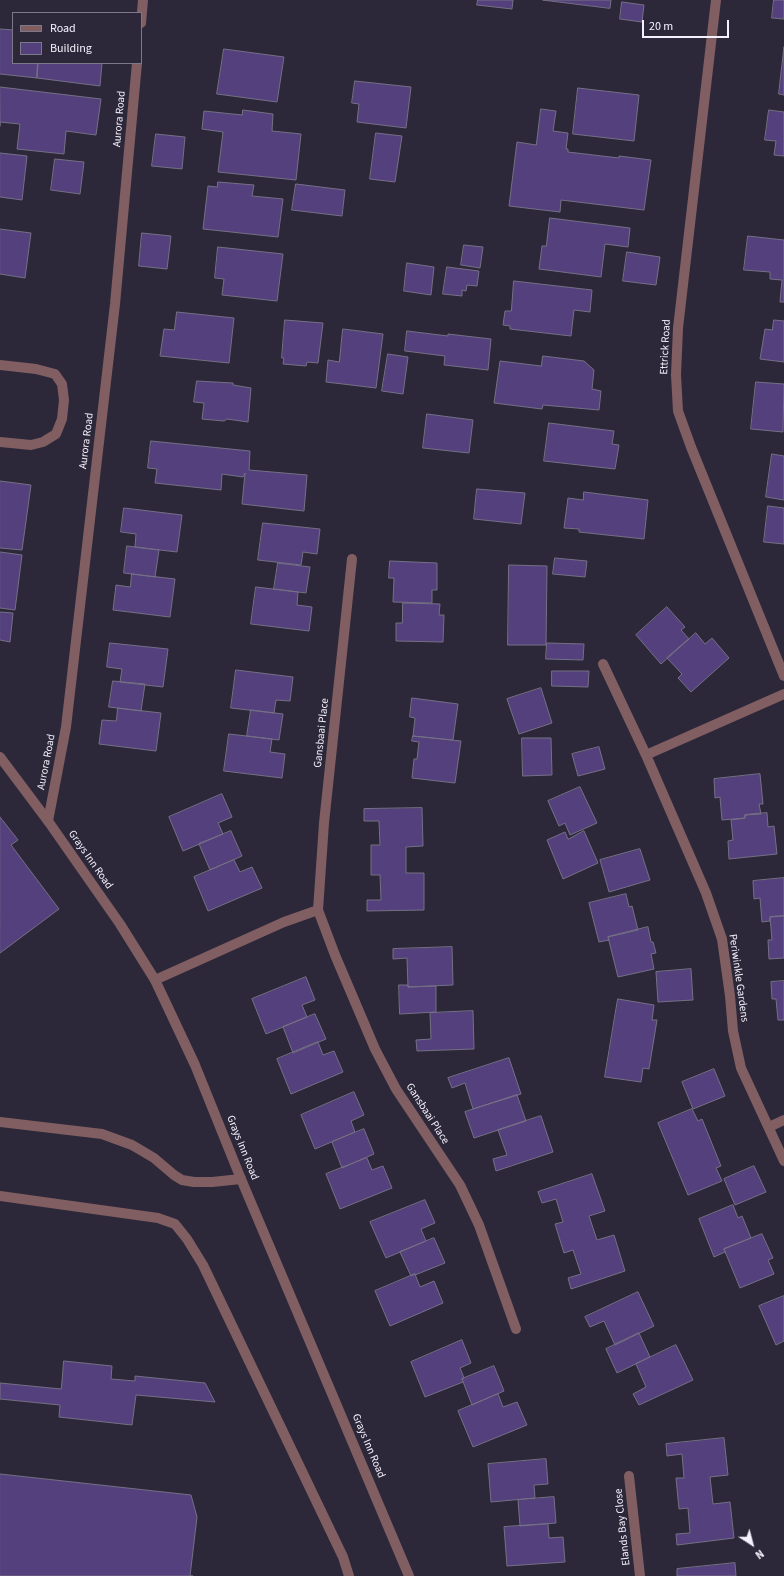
<!DOCTYPE html>
<style>
body{margin:0}
#map{position:relative;width:784px;height:1576px;overflow:hidden;background:#2d2839;font-family:"Source Sans 3",sans-serif}
canvas{display:block}
.legend{position:absolute;left:12px;top:12px;width:130px;height:52px;box-sizing:border-box;background:#2d2839;border:1px solid #7d7988;margin:0;padding:5px 7px;list-style:none;font-size:12px;color:#f5f2fe}
.legend li{display:flex;align-items:center;gap:8px;height:20px}
.legend b{width:20px;border:1px solid #7d7988}
.north{position:absolute;left:732px;top:1524px;width:40px;height:40px;-webkit-text-stroke:3px #2d2839;paint-order:stroke;rotate:144deg;font-size:11px;font-weight:700;line-height:16px;text-align:center;color:#f5f2fe}
.north::after{content:'';display:block;margin:auto;width:14px;height:18px;background:#f5f2fe;clip-path:polygon(50% 0,100% 100%,50% 72%,0 100%)}
.scale{position:absolute;left:642px;top:20px;width:87px;height:18px;box-sizing:border-box;border:2px solid #f5f2fe;border-top:0;padding-left:5px;font-size:12px;line-height:14px;white-space:nowrap;color:#f5f2fe;-webkit-text-stroke:3px #2d2839;paint-order:stroke}
</style>
<div id="map">
<canvas width="784" height="1576"></canvas>
<ul class="legend">
<li><b style="height:5px;background:#805e61"></b>Road</li>
<li><b style="height:11px;background:#54407d"></b>Building</li>
</ul>
<div class="north">N</div>
<div class="scale">20 m</div>
</div>
<script>
const g = document.querySelector('canvas').getContext('2d');
g.lineJoin = 'round';
function fill(path, color) { g.fillStyle = color; g.fill(path, 'evenodd'); }
function stroke(path, color, width, dash) { g.strokeStyle = color; g.lineWidth = width; g.lineCap = dash ? 'butt' : 'round'; g.setLineDash(dash || []); g.stroke(path); }
function label(font, color, halo, rows, align = 'center') {
  g.font = font + ' "Source Sans 3",sans-serif'; g.lineWidth = 3.5; g.setLineDash([]); g.textBaseline = 'middle'; g.strokeStyle = halo; g.fillStyle = color; for (const [text, x, y, turn = 0] of rows) {
    g.save(); g.translate(x, y); g.rotate((+turn || 0) * Math.PI / 180); g.textAlign = isNaN(turn) ? turn : align; if (halo) g.strokeText(text, 0, 0); g.fillText(text, 0, 0); g.restore();
  }
}
const building = new Path2D(`
 M478,0H513L512,9L477,5Z
 M543,0H611L610,8Z
 M774,0H784V19L772,18Z
 M622,2L644,5L642,22L620,19Z
 M0,29L13,30V63H38L37,78L0,74Z
 M784,47V95L779,94Z
 M224,49L284,57L277,102L217,94Z
 M38,63H102L100,86L37,78Z
 M355,81L411,87L406,128L357,122L359,104L352,103Z
 M0,87L101,99L96,135L66,131L64,154L17,149L20,124L0,122V126Z
 M578,88L639,95L634,141L573,134Z
 M541,109L556,111L553,131L568,133L566,149H568V152L619,158V156L651,160L644,210L561,200L560,212L509,206L517,142L536,145Z
 M243,110L273,114L272,131L301,134L296,180L218,172L223,132L202,129L204,111L242,115Z
 M769,110L784,112V156L774,155L776,141L765,140Z
 M376,133L402,136L395,182L370,179Z
 M156,134L185,137L182,169L152,166Z
 M0,153L27,156L22,200L0,197Z
 M55,159L84,162L80,194L51,190Z
 M218,182L254,185L252,196L283,199L278,237L203,229L208,186L217,187Z
 M296,184L345,190L342,216L292,210Z
 M550,218L630,228L628,247L605,244L601,277L539,269L542,246H546Z
 M0,229L31,233L25,278L0,274Z
 M142,233L171,236L167,269L139,266Z
 M748,236L784,240V302H780L782,280L770,279V272L744,270Z
 M464,245L483,247L480,268L461,265Z
 M218,247L283,254L277,301L222,295L224,279L215,278Z
 M627,252L660,257L656,285L623,281Z
 M407,263L434,267L431,295L404,291Z
 M447,267L479,271L477,286L467,285L466,291L462,290V296L443,294Z
 M514,281L592,290L590,312L574,310L571,336L510,329V326L503,325L505,311H511Z
 M177,312L234,318L229,363L160,356L164,329L174,330Z
 M285,320L323,323L318,363L307,362L306,366L283,364L284,358H282Z
 M774,320L784,321V362L760,359L765,329L772,330Z
 M343,329L383,334L376,388L326,382L328,360L339,362Z
 M407,331L448,336V334L491,339L488,370L444,365L445,356L405,351Z
 M388,354L408,357L403,394L382,391Z
 M543,356L584,361L594,370L592,389L601,391L599,410L543,405L542,409L494,403L500,361L541,366Z
 M197,381L233,383V385L251,388L248,422L227,419L224,421L202,419L204,403L194,402Z
 M756,382L784,384L783,432L751,429Z
 M427,414L473,420L469,453L423,448Z
 M549,423L614,431L612,444L619,445L615,469L544,461Z
 M151,441L250,451L249,470L307,475L304,511L242,504L245,473L243,477L222,474L221,490L155,483L157,469L148,468Z
 M772,454L784,456V500L766,497Z
 M0,481L31,485L22,550L0,548Z
 M477,489L525,493L521,524L474,519Z
 M584,492L648,500L644,539L579,532V529L564,528L568,498L583,500Z
 M768,506L784,508V544L764,542Z
 M124,508L182,515L177,552L135,547L136,534L121,532Z
 M263,523L320,529L317,554L303,552L301,565L258,560Z
 M127,546L159,550L155,577L124,573Z
 M0,552L22,555L15,610L0,608Z
 M555,558L587,561L585,577L553,574Z
 M390,561L437,563V590H432V603L393,602L394,578H389Z
 M278,563L310,567L306,593L274,589Z
 M509,565L547,566L546,645H508Z
 M132,574L175,579L170,617L113,610L116,585L130,587Z
 M256,587L298,592L297,605L312,607L309,631L251,624Z
 M403,603L440,604L439,615H444L443,642L396,641V623H402Z
 M667,607L685,627L681,630L689,639L661,664L636,635Z
 M0,612L13,613L10,642L0,640Z
 M696,633L705,644L712,638L729,658L691,692L678,678L682,674L667,658Z
 M110,643L168,649L163,687L120,682L122,669L107,667Z
 M547,643L584,644L583,660L546,659Z
 M236,670L293,677L290,701L276,700L274,713L231,708Z
 M552,671H589L588,687L552,686Z
 M113,681L145,684L141,711L109,707Z
 M541,688L552,723L519,734L507,699Z
 M412,698L458,704L453,740L413,736L415,718L410,717Z
 M118,708L161,713L156,751L99,744L102,720L116,721Z
 M251,710L283,714L279,740L247,736Z
 M229,734L272,739L270,752L285,754L282,778L224,771Z
 M413,736L461,741L455,783L412,778L414,759H417L419,742L412,741Z
 M522,738H551L552,775L523,776Z
 M599,747L605,769L578,776L572,754Z
 M760,774L763,804H759L761,814L745,815V818L722,820L720,797L715,798L714,779Z
 M580,787L597,823L570,835L565,823L559,826L548,801Z
 M222,794L232,817L218,823L223,834L183,851L169,817Z
 M422,808L423,846L406,847V873H424V910L367,911V900H381L380,875H371V845H380L379,821H364V809Z
 M767,813L768,827L774,826L777,854L729,859L728,841L733,840L731,820L745,818V815Z
 M0,817L18,840L11,845L59,909L0,953Z
 M231,831L242,856L210,870L199,844Z
 M584,831L598,863L563,879L547,840L565,832L568,839Z
 M640,849L650,880L609,892L600,860Z
 M234,860L240,872L252,867L262,888L208,911L194,877Z
 M784,878V916L770,917V921L762,922L760,898L754,899L753,881Z
 M626,894L629,907L632,906L638,930L608,937L609,940L599,942L589,903Z
 M784,916V958L769,959L768,940H772L770,917Z
 M648,927L651,942H653L656,953L651,954L654,969L618,977L608,937Z
 M452,947L453,985L408,987L407,958L393,959V949Z
 M691,969L693,1000L658,1002L656,972Z
 M306,977L315,1000L302,1005L307,1017L266,1034L252,999Z
 M784,981V1020H778L776,999H772L771,982Z
 M399,985H408V987L436,986V1012L400,1014Z
 M618,999L654,1005L652,1020H657L649,1069L643,1068L641,1082L605,1077Z
 M473,1011L474,1049L417,1051L416,1040L431,1039L430,1013Z
 M315,1014L326,1039L293,1053L283,1027Z
 M318,1042L323,1055L334,1051L343,1072L291,1094L277,1059Z
 M509,1058L521,1094L473,1109L465,1083L452,1088L448,1078Z
 M714,1069L725,1096L693,1109L682,1082Z
 M354,1092L364,1115L351,1121L355,1132L315,1149L301,1115Z
 M517,1095L526,1121L474,1138L465,1112Z
 M692,1109L698,1121L702,1119L721,1166L716,1168L722,1181L688,1195L658,1123Z
 M541,1116L553,1152L496,1171L493,1159L507,1155L498,1130Z
 M364,1129L374,1154L342,1168L332,1142Z
 M367,1158L372,1170L383,1166L392,1188L340,1209L326,1174Z
 M754,1166L766,1192L735,1205L724,1179Z
 M592,1174L605,1211L589,1216L597,1240L614,1235L625,1271L571,1289L568,1278L581,1274L573,1250L564,1253L555,1224L563,1222L556,1199L542,1203L538,1192Z
 M425,1200L435,1223L421,1229L426,1241L386,1258L370,1222Z
 M733,1205L738,1218L742,1216L751,1238L724,1249L725,1252L714,1257L699,1219Z
 M762,1234L773,1258L768,1260L774,1274L740,1288L724,1249Z
 M434,1238L445,1263L415,1275V1274L411,1276L400,1252Z
 M415,1274L420,1287L434,1281L443,1303L390,1326L375,1291Z
 M638,1292L654,1326L615,1345L604,1321L590,1327L585,1317Z
 M784,1296V1341L776,1345L759,1306Z
 M639,1333L650,1357L617,1373L606,1349Z
 M462,1340L471,1363L460,1368L464,1378L462,1379L463,1382L425,1397L411,1362Z
 M676,1345L693,1380L639,1405L633,1394L646,1387L636,1364Z
 M64,1361L112,1366L111,1379L135,1381V1376L205,1383L215,1402L136,1395L132,1425L59,1417L60,1405L0,1399V1383L61,1389Z
 M494,1366L504,1391L472,1405L462,1379Z
 M498,1394L503,1407L517,1402L527,1425L473,1447L458,1411Z
 M724,1438L728,1475L710,1477L713,1504L730,1502L734,1538L677,1545L676,1534L690,1533L688,1508L679,1509L676,1478H684L682,1454L667,1456L666,1444Z
 M546,1459L548,1484L534,1485L535,1498L491,1502L488,1464Z
 M0,1474L191,1495L197,1517L190,1576H193H0Z
 M554,1497L556,1523L520,1526L518,1500Z
 M548,1524L549,1538L563,1537L565,1562L507,1566L504,1527Z
 M735,1563L736,1576H677V1569Z`);
const service = new Path2D(`
 M0,365L36,369L55,374L62,384L64,400L62,419L56,434L43,442L31,445L0,442
 M0,1122L102,1134L132,1145L154,1158L174,1175L182,1180L194,1182H212L241,1179
 M0,1196L158,1218L175,1224L187,1239L203,1265L343,1557L349,1576`);
const minor = new Path2D(`
 M716,0L678,328L676,375L678,411L691,447L784,676
 M141,23L143,0
 M352,559L324,823L318,910L335,955L375,1049L396,1089L460,1185L479,1225L516,1329
 M603,664L646,755L706,893L722,939L730,996L733,1031L741,1068L784,1161
 M646,755L784,694
 M48,821L66,727L115,304L137,63
 M155,980L284,922L318,910
 M769,1127L784,1120
 M629,1476L640,1576`);
const tertiary = new Path2D(`
 M0,757L48,821L120,924L155,980L195,1065L241,1179L409,1576`);
const streetNames = [
 ["Aurora Road",120,119,-85],
 ["Ettrick Road",666,347,-87],
 ["Aurora Road",87,441,-83],
 ["Gansbaai Place",322,733,-84],
 ["Aurora Road",47,762,-79],
 ["Grays Inn Road",90,860,55],
 ["Periwinkle Gardens",738,978,82],
 ["Gansbaai Place",427,1114,57],
 ["Grays Inn Road",242,1148,68],
 ["Grays Inn Road",368,1446,67],
 ["Elands Bay Close",623,1527,-96]
];
fill(building, '#54407d');
stroke(building, '#757085', 1);
stroke(service, '#805e61', 10);
stroke(minor, '#805e61', 10);
stroke(tertiary, '#805e61', 10);
label('11px', '#f5f2fe', '#2d2839', streetNames);
</script>
